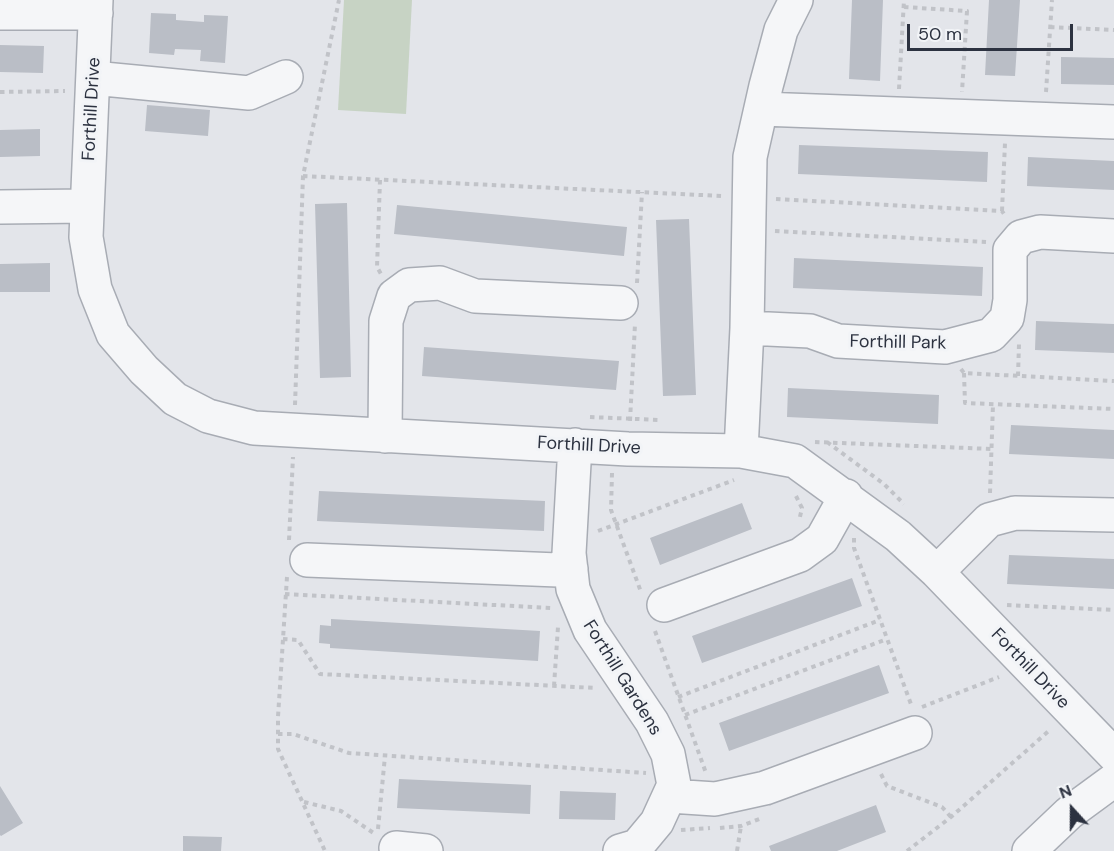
<!DOCTYPE html>
<style>
body{margin:0}
#map{position:relative;width:1114px;height:851px;overflow:hidden;background:#e3e5ea;font-family:"DM Sans",sans-serif}
canvas{display:block}
.north{position:absolute;left:1042px;top:779px;width:60px;height:60px;-webkit-text-stroke:4px #f2f4f7;paint-order:stroke;rotate:339deg;font-size:16px;font-weight:700;line-height:24px;text-align:center;color:#2c3240}
.north::after{content:'';display:block;margin:auto;width:21px;height:27px;background:#2c3240;clip-path:polygon(50% 0,100% 100%,50% 72%,0 100%)}
.scale{position:absolute;left:907px;top:24px;width:166px;height:27px;box-sizing:border-box;border:3px solid #2c3240;border-top:0;padding-left:8px;font-size:18px;line-height:21px;white-space:nowrap;color:#2c3240;-webkit-text-stroke:4px #f2f4f7;paint-order:stroke}
</style>
<div id="map">
<canvas width="1114" height="851"></canvas>
<div class="north">N</div>
<div class="scale">50 m</div>
</div>
<script>
const g = document.querySelector('canvas').getContext('2d');
g.lineJoin = 'round';
function fill(path, color) { g.fillStyle = color; g.fill(path, 'evenodd'); }
function stroke(path, color, width, dash) { g.strokeStyle = color; g.lineWidth = width; g.lineCap = dash ? 'butt' : 'round'; g.setLineDash(dash || []); g.stroke(path); }
function label(font, color, halo, rows, align = 'center') {
  g.font = font + ' "DM Sans",sans-serif'; g.lineWidth = 6; g.setLineDash([]); g.textBaseline = 'middle'; g.strokeStyle = halo; g.fillStyle = color; for (const [text, x, y, turn = 0] of rows) {
    g.save(); g.translate(x, y); g.rotate((+turn || 0) * Math.PI / 180); g.textAlign = isNaN(turn) ? turn : align; if (halo) g.strokeText(text, 0, 0); g.fillText(text, 0, 0); g.restore();
  }
}
const green = new Path2D(`
 M344,0H412L406,114L338,110Z`);
const building = new Path2D(`
 M852,0H883L880,81L849,79Z
 M989,0H1020L1015,76L985,75Z
 M151,13L176,14V20L204,22V15L228,16L225,63L200,61L201,50L175,49L174,55L149,53Z
 M0,45L44,46L43,73L0,72Z
 M1061,57L1114,58V85L1061,84Z
 M147,105L210,110L208,136L145,131Z
 M40,129V156L0,157V130Z
 M799,145L988,152L987,182L798,174Z
 M1028,157L1114,161V190L1027,186Z
 M347,203L351,377L320,378L315,204Z
 M397,205L627,227L624,256L394,234Z
 M689,219L696,395L663,396L656,220Z
 M794,258L983,267L982,296L793,288Z
 M50,263V292H0V264Z
 M1036,321L1114,324V353L1035,350Z
 M424,347L619,361L616,390L422,376Z
 M788,388L939,395L938,424L787,417Z
 M1011,425L1114,430V459L1009,454Z
 M319,491L545,501L544,531L317,521Z
 M742,503L752,529L660,565L650,538Z
 M1009,555L1114,559V589L1007,584Z
 M852,578L862,606L702,663L692,636Z
 M331,619L540,631L538,661L330,648V644L319,643L320,625L331,626Z
 M879,665L889,693L729,751L719,723Z
 M399,779L531,785L530,814L397,808Z
 M0,786L23,823L1,836L0,835Z
 M560,791L616,793L615,820L559,819Z
 M876,805L886,832L837,851H771L769,846Z
 M183,836L222,837L221,851H183Z`);
const path = new Path2D(`
 M904,7L967,11L962,92
 M1050,27L1114,30
 M899,89L904,0
 M0,92L65,91
 M1046,92L1052,0
 M303,176L722,196
 M380,180L377,267L381,274
 M776,199L1002,211L1006,217
 M1002,211L1005,143
 M775,231L986,242
 M637,283L642,192
 M961,369L964,373L1114,381
 M964,373L965,403L1114,409
 M1018,376L1019,344
 M295,405L303,176L339,0
 M590,417L660,420
 M630,421L635,324
 M815,442L992,449
 M827,442L884,484L904,504
 M612,473L611,510L641,592
 M990,493L993,404
 M796,496L802,508L799,521
 M598,531L734,480
 M854,538V548L912,707
 M289,540L293,457
 M287,577L278,717V749L325,851
 M285,594L551,608
 M1007,605L1114,610
 M655,631L706,773
 M283,639L298,640L320,674L596,688
 M554,686L558,627
 M678,697L880,620
 M922,707L999,677
 M685,715L887,639
 M278,734H293L349,753L646,773
 M881,774L887,786L942,807L951,817
 M304,802L341,811L375,834
 M720,828L741,826L762,818
 M378,829L385,756
 M681,830L710,828
 M737,851L741,826
 M907,851L951,817L1051,729`);
const minor = new Path2D(`
 M96,0L86,237L95,289L113,334L144,370L175,399L208,416L254,428L628,449L741,451L795,461L898,536L937,572L1114,755
 M0,13H96
 M93,78L249,93L286,77
 M761,109L1114,122
 M0,207L87,206
 M747,328L810,331L838,341L945,347L991,335L1007,318L1010,300V250L1021,237L1040,232L1114,236
 M385,436L386,321L394,296L409,285L440,283L475,296L621,303
 M575,445L569,553L573,589L590,630L652,722L668,754L674,785L657,822L637,846L620,851
 M741,451L747,328L750,157L766,86L781,30L796,0
 M307,560L558,570L571,569
 M937,572L989,520L1015,513L1114,515
 M664,605L800,555L822,539L846,496
 M670,796L715,799L765,788L915,733
 M396,848L426,851
 M1029,851L1069,813L1114,780`);
const streetNames = [
 ["Forthill Drive",92,109,-87],
 ["Forthill Park",898,343,1],
 ["Forthill Drive",589,446,3],
 ["Forthill Drive",1030,669,46],
 ["Forthill Gardens",622,678,58]
];
fill(green, '#c7d3c4');
fill(building, '#babec6');
stroke(minor, '#a8acb4', 36);
stroke(path, '#c1c3c8', 4, [4.5, 4.5]);
stroke(minor, '#f5f6f8', 33);
label('18px', '#2c3240', '#f2f4f7', streetNames);
</script>
